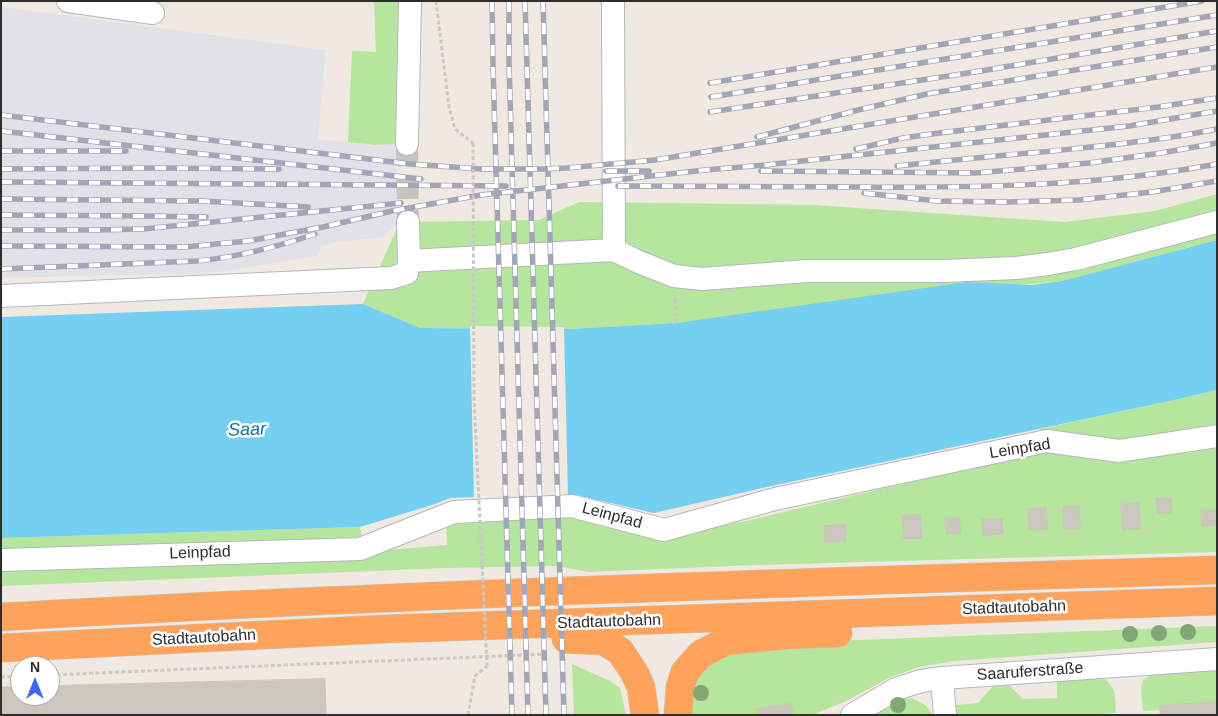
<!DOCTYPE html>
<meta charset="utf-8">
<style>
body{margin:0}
#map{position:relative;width:1218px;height:716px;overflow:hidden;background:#efe9e1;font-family:Arial,sans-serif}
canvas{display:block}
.frame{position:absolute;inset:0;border:2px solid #2e2e2e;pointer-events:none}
.north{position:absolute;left:10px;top:656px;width:50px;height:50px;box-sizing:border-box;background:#fff;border:1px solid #ababab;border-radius:50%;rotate:0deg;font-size:14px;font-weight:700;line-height:20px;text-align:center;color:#2e2e2e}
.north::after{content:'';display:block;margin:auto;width:18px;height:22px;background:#4264fb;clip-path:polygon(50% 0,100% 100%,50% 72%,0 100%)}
</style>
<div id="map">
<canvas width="1218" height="716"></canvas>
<div class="frame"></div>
<div class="north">N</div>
</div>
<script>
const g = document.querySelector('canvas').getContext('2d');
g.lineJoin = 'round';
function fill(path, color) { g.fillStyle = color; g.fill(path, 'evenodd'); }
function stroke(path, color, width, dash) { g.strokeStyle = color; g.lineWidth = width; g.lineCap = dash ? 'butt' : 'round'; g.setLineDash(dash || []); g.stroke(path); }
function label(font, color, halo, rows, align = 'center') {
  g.font = font + ' Arial,sans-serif'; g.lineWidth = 5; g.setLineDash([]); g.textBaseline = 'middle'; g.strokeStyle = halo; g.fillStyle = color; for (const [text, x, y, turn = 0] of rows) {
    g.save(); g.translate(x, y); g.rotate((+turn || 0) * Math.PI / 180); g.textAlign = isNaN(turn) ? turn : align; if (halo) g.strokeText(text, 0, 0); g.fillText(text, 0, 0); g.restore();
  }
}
const industrial = new Path2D(`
 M1,7L326,50L318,139L375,145L395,144L400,222L383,237L335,242L322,246L318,256L212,273L1,278Z`);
const green = new Path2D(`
 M374,1H399L395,144L375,145L348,142L352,51L376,52Z
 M1217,194V240L1062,281L815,305L676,323L569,329L419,328L363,304L400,222L539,220L579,202L813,205L1064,222L1155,211Z
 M1217,390V552L756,565L588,572L558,566L446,568L1,586V538L360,527L365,552L447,545L446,525L577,516L663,538L746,521L1045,450L1040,429L1174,400Z
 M1217,626V642L954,661L919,667L891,677L846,701L812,715H690L691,693L698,676L715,659L738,650L834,641Z
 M572,664L610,681L620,688L626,715H574Z
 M1217,670V702L1160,706V710L1143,711L1141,690L1143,680L1151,675Z
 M1103,678C1117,688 1115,697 1116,713L1083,715H956L955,705L978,703L993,686L1009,685L1023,699L1057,698V681Z
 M911,698C920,702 929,705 932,715H873L898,700Z`);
const water = new Path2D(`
 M1217,240V390L1174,400L771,486L654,513L571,494L450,498L435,504L360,527L1,538V317L363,304L420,328L569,329L676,323L967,282L1031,285L1062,281Z`);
const pier = new Path2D(`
 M470,326L564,327L568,496L474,500Z`);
const building = new Path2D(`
 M1171,498L1172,512L1158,514L1156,499Z
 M1139,503L1141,529L1123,530L1121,505Z
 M1079,506L1080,529H1064L1063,507Z
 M1046,508L1048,529L1029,530L1028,509Z
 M1215,510L1216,525L1202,526L1201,511Z
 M920,515L922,538L904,539L902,516Z
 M959,518L961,533L947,534L945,519Z
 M1002,519L1003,534L983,536L982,520Z
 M845,525L846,541L825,542L824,526Z
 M325,679L326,715H1V687H20V696H50V686Z
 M1217,702V715H1160V706Z
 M791,704L793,715H757L756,709Z`);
const minorTunnel = new Path2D(`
 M407,144L408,222`);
const path = new Path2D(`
 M436,1L449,107L455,129L473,143
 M675,299L676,323
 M50,675L546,654
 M1,677L20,676
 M468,715L475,676L487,666`);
const minor = new Path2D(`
 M68,1L153,13
 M613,1L614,250
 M407,144L410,1
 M409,261L614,250L639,262L674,276L702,279L807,271H944L1016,268L1048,264L1076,259L1217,222
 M1,296L391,278L407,273L409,261L408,222
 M1,560L360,549L454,512L572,506L664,530L775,499L1047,441L1119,451L1217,436
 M942,678L945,715
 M852,715L896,689L921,681L942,678L1217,659`);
const highway = new Path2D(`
 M1,617C406,594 811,582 1217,570
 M566,639L603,641L620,651L634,672L641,687L645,715
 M1,648L385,629L1217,601
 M678,715L680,687L685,672L701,654L726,641L787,635L838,633`);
const rail = new Path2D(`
 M492,1L493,66L512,715
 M509,1V62L528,715
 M525,1L546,715
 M543,1L564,715
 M710,83L1202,1
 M711,97L1217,15
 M710,112L975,72L1217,31
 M1,115L410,164L481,169H539L567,168L655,160L1217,67
 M1,131L421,179
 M757,137L862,109L927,94L1217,47
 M856,149L903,138L939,133L1158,107L1217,98
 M1,151H126
 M897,166C945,161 993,156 1042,152C1100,146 1159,141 1217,129
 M1,169L159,168L279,169
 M606,171H649
 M761,171L975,173L1023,169L1089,163L1161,153L1217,143
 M1,182L506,186
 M618,186C699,186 779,187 860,187C979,188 1099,186 1217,164
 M864,193L937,201L1008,202L1079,200L1152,192L1217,181
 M1,199L202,201L308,207
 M1,215L145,216L206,217
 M1,230H96L143,229L401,203
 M1,246L185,247L248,241L323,227L392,211L481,195L705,170L765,165L1129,126L1217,111
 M1,269L197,261C238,257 277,247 315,234`);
const pathBridge = new Path2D(`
 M473,143L474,398L487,666`);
const trees = [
 [1188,632],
 [1159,633],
 [1130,634],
 [701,693],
 [898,705]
];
const streetNames = [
 ["Leinpfad",1020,449,-9],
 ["Leinpfad",612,516,15],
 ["Leinpfad",200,553,-2],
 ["Stadtautobahn",1014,608,-2],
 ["Stadtautobahn",609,622,-2],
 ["Stadtautobahn",204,638,-3],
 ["Saaruferstraße",1030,672,-4]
];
const waterNames = [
 ["Saar",247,430,-2]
];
fill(industrial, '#e3e1e8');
fill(green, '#b6e59e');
fill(water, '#75cff0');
fill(pier, '#efe9e1');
fill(building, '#cbc7bf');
stroke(building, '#cbc5ba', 1);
stroke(minorTunnel, '#c8c4bd', 22, [22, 11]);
stroke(minor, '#b4b7c1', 24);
stroke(highway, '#c9c9c9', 29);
stroke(path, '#c9c9c9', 3, [4, 2.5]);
stroke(minor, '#fff', 22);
stroke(highway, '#ffa35c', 28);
stroke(rail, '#a3a6b8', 5.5);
stroke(rail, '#fff', 4, [11]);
stroke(pathBridge, '#c9c9c9', 3, [4, 2.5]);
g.fillStyle = '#84a574';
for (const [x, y] of trees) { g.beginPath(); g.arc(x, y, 8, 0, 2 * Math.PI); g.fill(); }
label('16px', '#2e2e2e', '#fff', streetNames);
label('italic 18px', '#0d6fa3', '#fff', waterNames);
</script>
